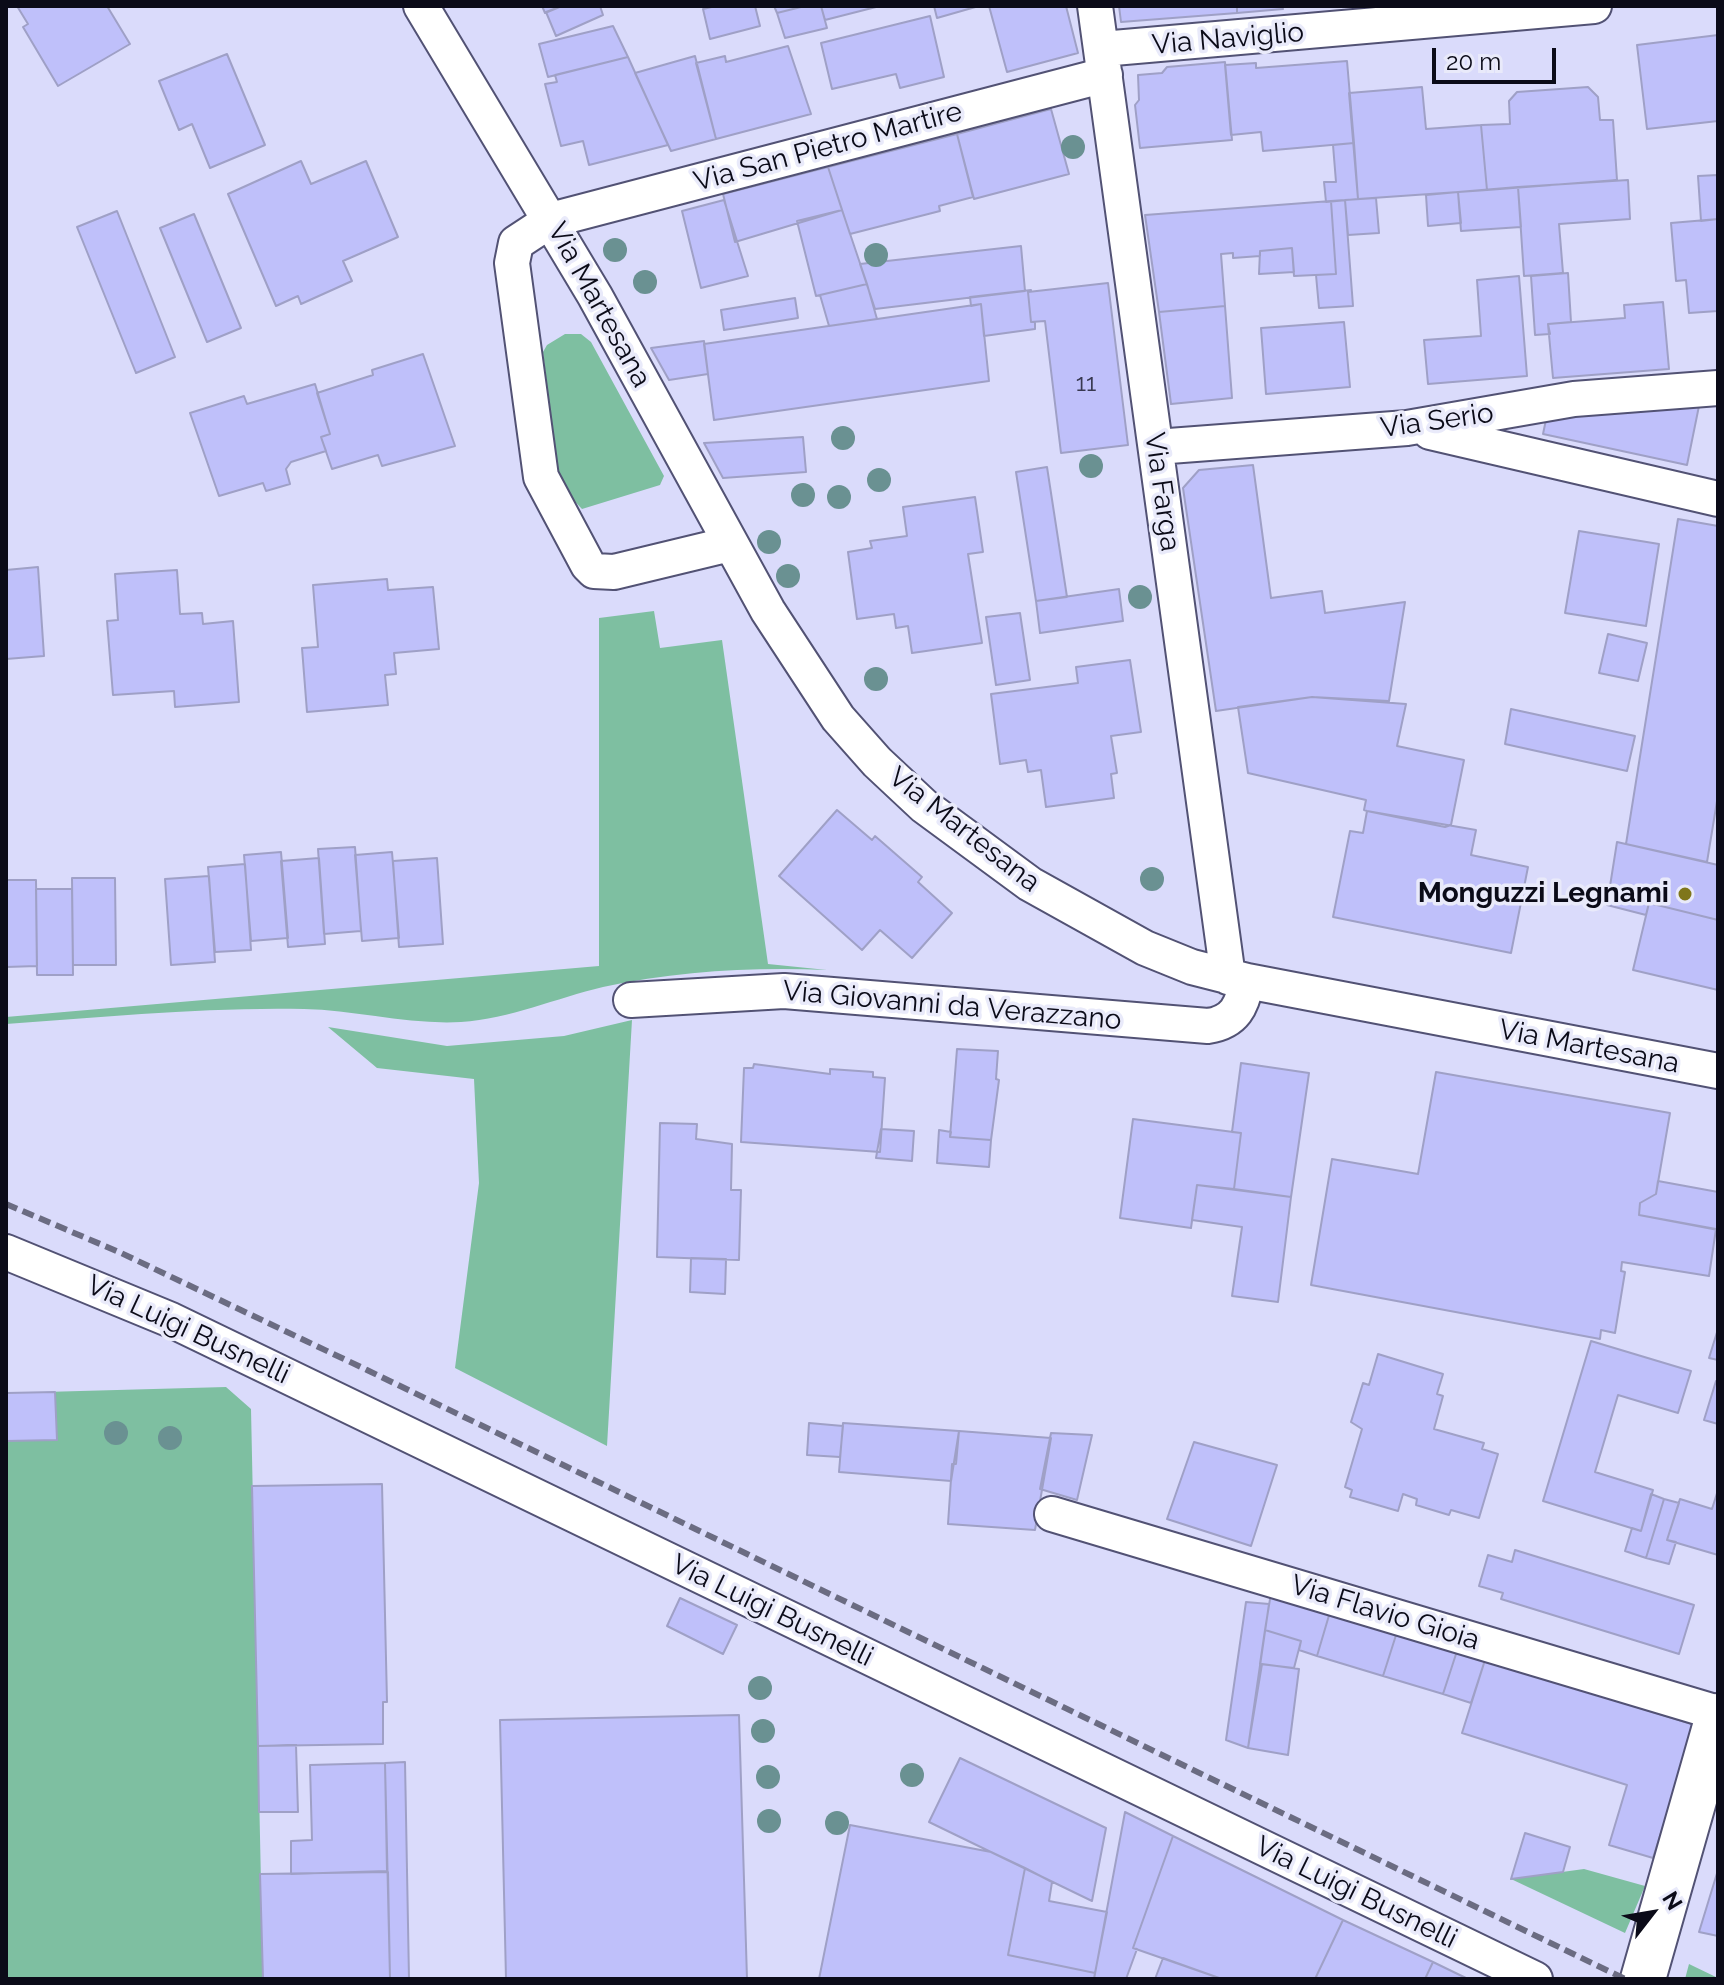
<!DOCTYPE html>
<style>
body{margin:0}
#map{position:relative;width:1724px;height:1985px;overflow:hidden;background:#dadbfb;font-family:Raleway,sans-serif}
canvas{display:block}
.frame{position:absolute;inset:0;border:8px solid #0b0b18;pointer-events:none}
.north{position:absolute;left:1612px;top:1873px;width:80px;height:80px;-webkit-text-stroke:6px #e9eafa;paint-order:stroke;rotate:59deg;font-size:22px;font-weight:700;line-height:32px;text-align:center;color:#0b0b18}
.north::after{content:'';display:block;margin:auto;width:28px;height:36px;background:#0b0b18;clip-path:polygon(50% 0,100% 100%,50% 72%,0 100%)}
.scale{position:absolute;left:1432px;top:48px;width:124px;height:36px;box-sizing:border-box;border:4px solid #0b0b18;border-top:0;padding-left:10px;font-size:24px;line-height:28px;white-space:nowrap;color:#0b0b18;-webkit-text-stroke:6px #e9eafa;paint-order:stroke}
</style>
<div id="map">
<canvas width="1724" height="1985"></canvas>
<div class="frame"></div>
<div class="north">N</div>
<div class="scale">20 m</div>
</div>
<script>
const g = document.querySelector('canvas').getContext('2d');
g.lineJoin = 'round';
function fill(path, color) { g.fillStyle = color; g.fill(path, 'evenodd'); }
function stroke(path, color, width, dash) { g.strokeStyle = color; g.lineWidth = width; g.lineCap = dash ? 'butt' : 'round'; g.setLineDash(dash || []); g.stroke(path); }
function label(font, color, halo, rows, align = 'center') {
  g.font = font + ' Raleway,sans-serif'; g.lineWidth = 7; g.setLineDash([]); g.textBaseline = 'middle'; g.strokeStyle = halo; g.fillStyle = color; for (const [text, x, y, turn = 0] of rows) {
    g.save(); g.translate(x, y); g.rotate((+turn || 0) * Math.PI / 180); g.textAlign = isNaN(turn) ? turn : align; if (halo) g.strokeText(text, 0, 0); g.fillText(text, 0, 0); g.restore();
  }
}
const green = new Path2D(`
 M565,334H581L591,342L664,476L660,485L582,509L559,485L543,352L547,345Z
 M654,611L660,648L722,640L768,964L827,970C752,967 677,971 603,987C556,998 510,1019 461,1022C409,1025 356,1010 304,1009C205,1007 104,1017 6,1024V1017L599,966V618Z
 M632,1020L607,1446L455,1368L479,1183L474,1079L377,1068L328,1027L447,1046L564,1036Z
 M6,1361L8,1393L226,1387L251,1409L263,1979H6Z
 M1584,1869L1645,1886L1625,1933L1511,1879Z
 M1689,1964L1718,1978V1979H1685Z`);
const building = new Path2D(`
 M17,6H107L130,44L58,86L23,27L28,24Z
 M542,6H562L545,13Z
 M562,6H600L603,15L556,36L546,12Z
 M716,6H755L760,26L710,39L703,9Z
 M774,6H805L777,13Z
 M805,6H821L827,28L785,38L777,13Z
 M821,6H880L825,20Z
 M934,6H979L937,18Z
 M989,6H1066L1078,53L1007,72Z
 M1119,6H1237V13L1121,22Z
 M1237,6H1282L1283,9L1237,13Z
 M930,16L944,77L900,88L896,74L832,89L821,43Z
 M613,26L628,57L548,77L539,44Z
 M1718,35V121L1647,129L1637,45Z
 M788,46L811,114L716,139L696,63L725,56L726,62Z
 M227,54L265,145L210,168L192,124L179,130L159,81Z
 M695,56L716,139L671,151L635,73Z
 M628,57L668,145L589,165L583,141L561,146L545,84L557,82L555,75Z
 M1347,61L1354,143L1263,151L1261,132L1231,135L1225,65L1256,63V68Z
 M1225,62L1232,140L1140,148L1135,105L1139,100L1138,75L1162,73L1167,67Z
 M1422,87L1426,129L1481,125L1487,190L1358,199L1349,93Z
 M1588,87L1598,97L1600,120H1613L1617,180L1487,190L1481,125L1510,124L1509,101L1517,92Z
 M1051,109L1069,174L974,199L957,134Z
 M957,134L973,197L939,206L940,211L850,234L828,167Z
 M1354,143L1358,199L1326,202L1324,182H1336L1333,145Z
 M301,161L311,184L366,161L398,237L343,261L352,281L301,304L298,296L276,306L228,194Z
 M828,167L842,210L735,242L723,194Z
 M1718,175V219L1701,221L1698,176Z
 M1628,180L1630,219L1559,224L1563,273L1524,276L1518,187Z
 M1518,187L1521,227L1461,231L1458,192Z
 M1458,192L1461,223L1428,226L1426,195Z
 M1376,198L1379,233L1348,235L1345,200Z
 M724,200L748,276L701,288L682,211Z
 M1345,200L1353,306L1319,308L1316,275L1336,274L1331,201Z
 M1331,201L1336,274L1294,276L1292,248L1260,251V256L1233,258V253L1221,254L1225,306L1159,312L1145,215Z
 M842,210L867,284L816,296L797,221Z
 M117,211L175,357L136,373L77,227Z
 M194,214L241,328L207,342L160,228Z
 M1718,219V311L1689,313L1686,280L1676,281L1671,223Z
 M1021,246L1025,291L875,309L860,264Z
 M1292,248L1294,272L1259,274L1260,251Z
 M1568,273L1571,322L1548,324L1550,334L1535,335L1531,276Z
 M1519,276L1527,376L1428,384L1424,340L1481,336L1477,280Z
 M1108,283L1128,445L1061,453L1045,321L1031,322L1028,292Z
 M867,284L877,319L829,326L820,295Z
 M1031,290L1028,292L1031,322H1035V329L984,336L981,304L971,306L970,297Z
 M795,298L798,318L724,330L721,310Z
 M1663,302L1669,369L1553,378L1548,324L1625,318L1624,305Z
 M981,304L989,381L714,420L704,344Z
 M1225,306L1232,398L1171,404L1159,312Z
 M1344,322L1350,387L1266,394L1261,328Z
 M704,341L708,374L669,380L651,348Z
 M423,354L455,446L382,466L378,455L332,469L321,437L330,434L317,393L373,375L372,370Z
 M315,384L330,434L321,437L326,451L291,462L286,469L290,484L266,491L263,483L219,496L190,413L244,396L247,404Z
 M1700,401L1687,465L1543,434L1547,415Z
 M803,437L806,472L723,478L704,443Z
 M1253,465L1271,598L1322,591L1325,613L1405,602L1389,701L1312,697L1216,711L1183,488L1199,470Z
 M1047,467L1067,597L1036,601L1016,472Z
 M975,497L983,552L968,554L982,643L912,653L908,626L896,628L894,614L857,619L848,552L872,548L870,541L907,536L903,507Z
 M1678,519L1718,526V795L1707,862L1626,844Z
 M1579,531L1659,544L1646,626L1565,613Z
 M38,567L44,656L6,659V570Z
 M177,570L180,614L202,613L203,624L233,621L239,702L175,707L174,691L113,695L107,621L118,620L115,574Z
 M387,579L388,590L433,587L439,649L394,653L396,674L385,675L388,705L307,712L302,648L318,647L313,585Z
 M1119,589L1123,621L1040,633L1036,601Z
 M1020,613L1030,680L996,685L986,617Z
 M1608,634L1647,643L1638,681L1599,673Z
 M1130,660L1141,732L1111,736L1117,773L1111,774L1114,798L1046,807L1041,770L1028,772L1026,760L1000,764L991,694L1078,683L1076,667Z
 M1312,697L1406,704L1397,746L1464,760L1451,825L1445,827L1367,811L1364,810L1366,800L1248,773L1238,707Z
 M1511,709L1635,736L1627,771L1505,744Z
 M837,810L872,840L875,836L922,877L918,882L952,913L912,958L880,930L862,950L779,876Z
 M1367,811L1476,830L1471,855L1528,867L1511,953L1333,917L1350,831L1363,833Z
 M1617,842L1718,865V920L1649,903L1646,915L1607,905Z
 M355,847L361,931L324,934L318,849Z
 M281,852L288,938L251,941L244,855Z
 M392,852L399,938L362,941L355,855Z
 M319,858L325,944L288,947L281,861Z
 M437,858L443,944L399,947L393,861Z
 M245,864L251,950L215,952L208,867Z
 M209,876L215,962L171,965L165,879Z
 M72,878H115L116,965H73Z
 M6,880H36L37,966L6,967Z
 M36,889H72L73,975H37Z
 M1649,903L1718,920V990L1633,970Z
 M957,1049L998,1051L996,1079L999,1080L991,1140L950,1137Z
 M1241,1063L1309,1073L1291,1197L1234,1189L1241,1133L1232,1132Z
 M754,1064L830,1074V1069L873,1072V1077L885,1078L880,1152L741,1142L744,1068H753Z
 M1436,1072L1670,1113L1656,1194L1640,1203L1639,1215L1716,1229L1709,1276L1622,1262L1621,1271L1625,1272L1615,1333L1601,1330L1600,1339L1311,1285L1332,1159L1418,1174Z
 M1133,1119L1241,1133L1234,1189L1197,1185L1191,1228L1120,1218Z
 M660,1123L697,1124L696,1139L732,1144L731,1190H741L739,1260L657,1257Z
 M881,1129L914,1131L912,1161L876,1158Z
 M939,1130L951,1132L950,1137L991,1140L989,1167L937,1163Z
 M1658,1181L1718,1192V1230L1639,1215L1640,1203L1656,1194Z
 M1197,1185L1291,1197L1278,1302L1232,1296L1242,1227L1192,1220Z
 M691,1258L726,1259L725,1294L690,1292Z
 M1718,1329V1360L1709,1358Z
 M1591,1341L1691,1371L1678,1413L1618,1395L1595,1472L1653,1490L1641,1531L1543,1501Z
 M1378,1354L1443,1374L1437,1394L1443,1396L1434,1429L1484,1443L1482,1449L1498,1454L1479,1518L1451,1510L1449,1515L1416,1505L1417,1499L1403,1494L1398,1511L1350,1497L1352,1490L1345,1487L1362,1429L1351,1422L1363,1383L1369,1385Z
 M6,1361L7,1393L55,1392L57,1440L6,1441Z
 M1716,1381H1718V1424L1704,1420Z
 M809,1423L843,1426L840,1457L807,1455Z
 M843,1423L959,1431L951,1481L839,1472Z
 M959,1431L1051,1438L1035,1530L948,1524L952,1464H956Z
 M1051,1433L1092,1435L1077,1500L1040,1489Z
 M1194,1442L1277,1465L1251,1546L1167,1519Z
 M382,1484L387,1702H383V1744L258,1746L252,1486Z
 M1718,1490V1555L1667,1540L1680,1499L1712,1509Z
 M1651,1494L1664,1499L1646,1558L1625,1551L1632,1528L1641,1531Z
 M1664,1499L1679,1503L1667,1540L1676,1542L1669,1564L1646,1558Z
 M1515,1550L1694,1605L1679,1654L1501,1599L1503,1593L1479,1586L1488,1555L1512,1562Z
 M1271,1593L1330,1612L1317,1656L1299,1650L1301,1641L1265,1630Z
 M680,1598L737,1625L723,1654L667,1626Z
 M1246,1602L1269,1604L1248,1748L1226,1740Z
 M1330,1612L1397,1632L1383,1676L1317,1656Z
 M1265,1630L1301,1641L1294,1668L1260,1664Z
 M1397,1632L1457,1651L1443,1694L1383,1676Z
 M1457,1651L1485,1660L1471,1703L1443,1694Z
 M1485,1660L1695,1725L1653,1858L1609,1845L1627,1785L1462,1733Z
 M1262,1664L1299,1669L1288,1755L1248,1748Z
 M739,1715L747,1979H506L500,1720Z
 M296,1745L298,1812H259L258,1746Z
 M960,1758L1106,1828L1092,1901L929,1822Z
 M405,1762L409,1979H390L385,1763Z
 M385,1763L387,1871L291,1874V1841L312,1840L310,1765Z
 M1125,1812L1173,1836L1133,1948L1137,1949L1126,1979H1094Z
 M850,1825L991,1852L1025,1868L1008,1955L1095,1973L1094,1979H819Z
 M1525,1833L1570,1847L1563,1872L1511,1879Z
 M1173,1836L1343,1920L1315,1979H1222L1133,1948Z
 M1025,1868L1052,1882L1049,1901L1107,1912L1095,1973L1008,1955Z
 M1718,1870V1936L1699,1932Z
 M388,1872L390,1979H263L260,1874Z
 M1343,1920L1433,1962L1425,1979H1315Z
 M1163,1958L1222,1979H1155Z
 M1433,1962L1468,1979H1425Z`);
const street = new Path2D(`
 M421,6L595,296L768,611L838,718L877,762L924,806L1030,884L1145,948L1192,967L1247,981L1718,1071
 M1095,6L1228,977
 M1102,49L1594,6
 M1430,432L1718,499
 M1156,447L1407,428L1574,399L1718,388
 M730,544L614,572L594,571L588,565L541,477L512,263L516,243L551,220L1105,75
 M631,1000L784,991L1208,1026C1235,1022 1242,1006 1247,981
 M6,1252L171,1320L1535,1979
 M1052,1514L1718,1713`);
const secondary = new Path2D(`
 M1643,1979L1718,1716`);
const rail = new Path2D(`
 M6,1204L119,1252L367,1370L1625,1979`);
const trees = [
 [1073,147],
 [615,250],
 [876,255],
 [645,282],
 [843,438],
 [1091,466],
 [879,480],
 [803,495],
 [839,497],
 [769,542],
 [788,576],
 [1140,597],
 [876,679],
 [1152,879],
 [116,1433],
 [170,1438],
 [760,1688],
 [763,1731],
 [912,1775],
 [768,1777],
 [769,1821],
 [837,1823]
];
const markers = [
 [1685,894,8,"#7f761a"]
];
const numberNames = [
 ["11",1086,384]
];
const streetNames = [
 ["Via Naviglio",1228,39,-5],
 ["Via San Pietro Martire",828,147,-15],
 ["Via Martesana",599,305,61],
 ["Via Serio",1437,421,-8],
 ["Via Farga",1162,492,82],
 ["Via Martesana",964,830,38],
 ["Via Giovanni da Verazzano",952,1006,5],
 ["Via Martesana",1589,1047,11],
 ["Via Luigi Busnelli",188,1330,25],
 ["Via Luigi Busnelli",772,1611,26],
 ["Via Flavio Gioia",1385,1613,17],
 ["Via Luigi Busnelli",1356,1893,26]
];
const poiNames = [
 ["Monguzzi Legnami",1669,894]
];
fill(green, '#7ebfa1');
fill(building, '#bfc0fa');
stroke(building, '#9fa0c6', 2);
stroke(street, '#525274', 38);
stroke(secondary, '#525274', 48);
stroke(street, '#fff', 34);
stroke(secondary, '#fff', 44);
stroke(rail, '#6b6c82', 6, [12, 6]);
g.fillStyle = '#6a9192';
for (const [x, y] of trees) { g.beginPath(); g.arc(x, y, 12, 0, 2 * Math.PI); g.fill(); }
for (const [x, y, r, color] of markers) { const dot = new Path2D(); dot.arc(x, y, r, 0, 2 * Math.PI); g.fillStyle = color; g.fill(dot); stroke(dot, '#e9eafa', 3); }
label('24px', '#383850', null, numberNames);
label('28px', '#0b0b18', '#e9eafa', streetNames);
label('bold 28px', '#0b0b18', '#e9eafa', poiNames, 'right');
</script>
